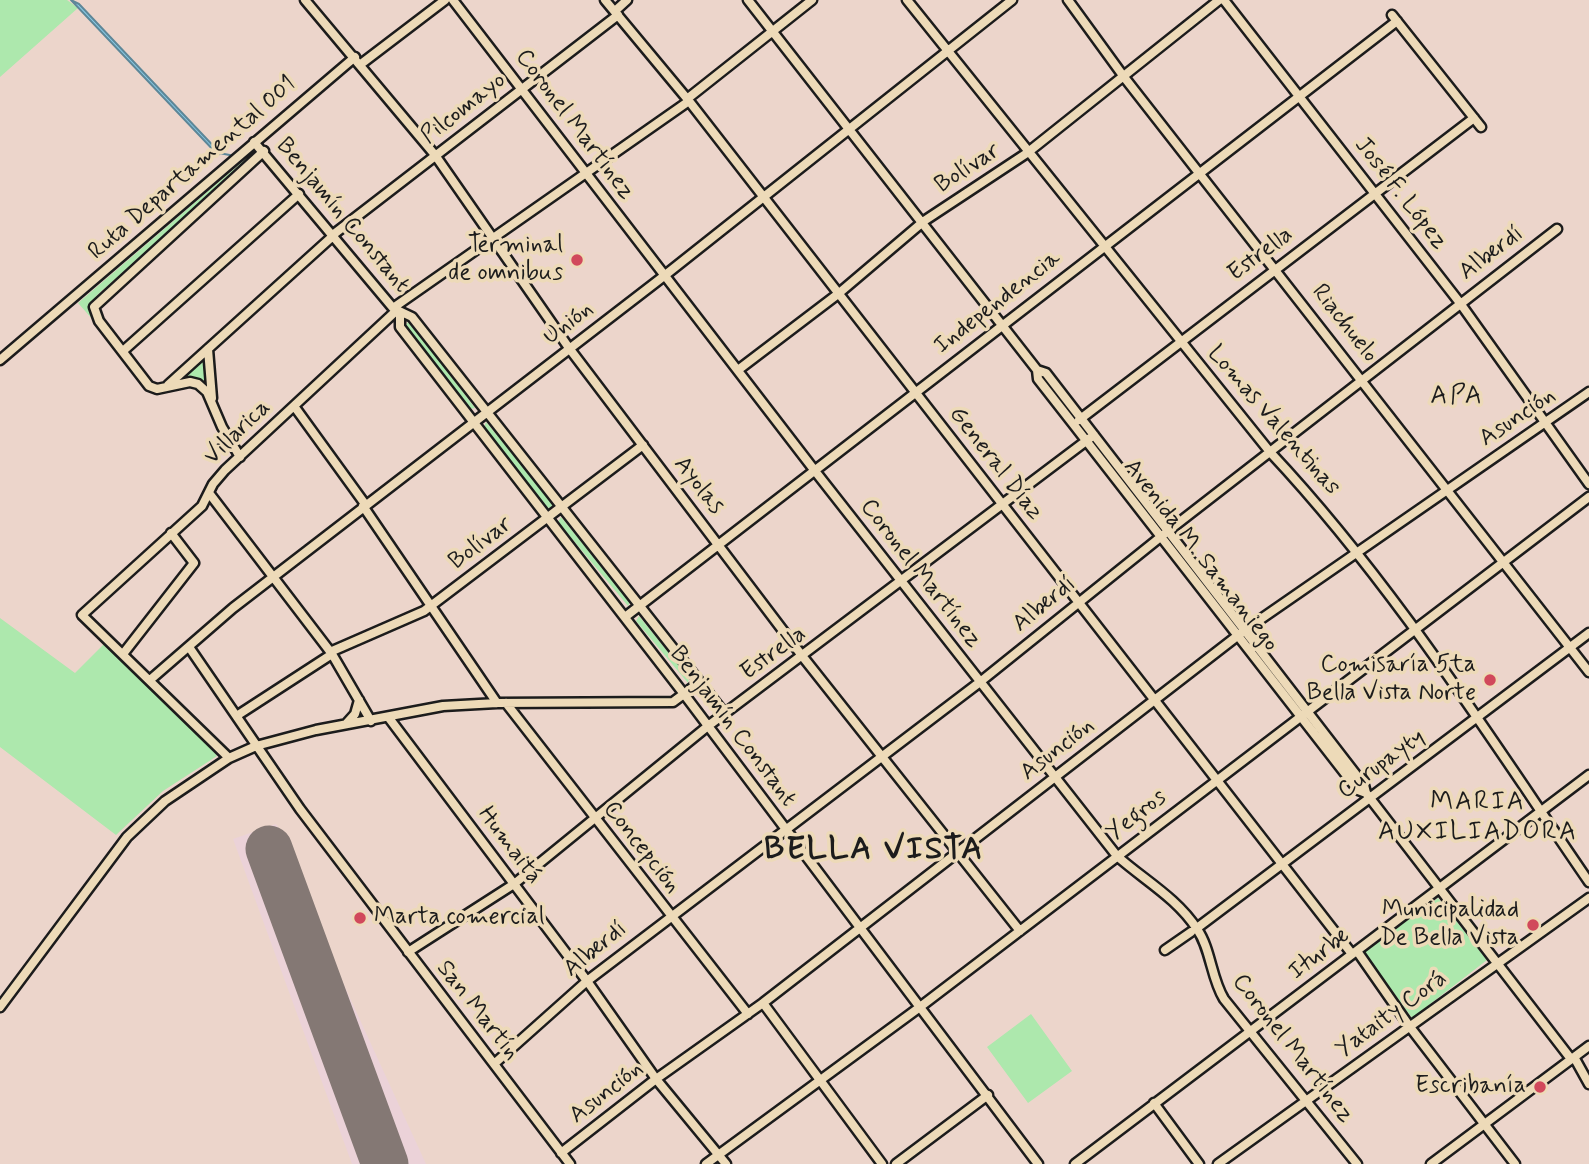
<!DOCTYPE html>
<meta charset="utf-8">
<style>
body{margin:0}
canvas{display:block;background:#ecd5cb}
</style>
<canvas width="1589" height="1164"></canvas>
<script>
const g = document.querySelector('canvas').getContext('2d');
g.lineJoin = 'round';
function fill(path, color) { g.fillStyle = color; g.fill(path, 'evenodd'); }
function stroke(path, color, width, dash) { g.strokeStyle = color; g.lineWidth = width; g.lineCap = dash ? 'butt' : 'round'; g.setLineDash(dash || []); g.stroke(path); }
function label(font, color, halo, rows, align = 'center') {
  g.font = font + ' Mynerve,sans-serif'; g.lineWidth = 7; g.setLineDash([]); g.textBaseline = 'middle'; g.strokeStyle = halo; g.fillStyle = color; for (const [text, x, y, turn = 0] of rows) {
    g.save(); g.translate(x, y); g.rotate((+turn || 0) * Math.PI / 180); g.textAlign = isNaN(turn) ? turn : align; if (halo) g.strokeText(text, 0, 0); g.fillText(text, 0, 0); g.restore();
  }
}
const built = new Path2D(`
 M276,824L289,845L328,950L426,1164H352L233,839Z`);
const green = new Path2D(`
 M0,0H67L78,8L0,77Z
 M249,156L250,159L96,296L91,305L93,320L78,303Z
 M408,322H410L475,408L470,409L405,326Z
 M206,356L209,391L196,379L180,380Z
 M486,422L553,503L552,507L547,508L484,427Z
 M561,517L630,602L628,606L558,522Z
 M639,616L689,678L688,683L636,621Z
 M0,618L75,673L105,643L211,745L217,756L163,791L116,835L0,747Z
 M1438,898L1487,960L1412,1018L1364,952Z
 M1031,1014L1072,1071L1028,1103L987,1047Z`);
const water = new Path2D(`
 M71,0L79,4L220,153L218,155Z`);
const stream = new Path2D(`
 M219,153L235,156`);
const runway = new Path2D(`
 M269,849L385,1164`);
const minor = new Path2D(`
 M305,0L435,155L569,348L803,657L1020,931
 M453,0L815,471L1117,856C1144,880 1177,898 1197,929C1211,949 1211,978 1224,999L1357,1164
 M605,0L689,101L1352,954
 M748,0L1037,370L1046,373L1364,785L1366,793L1571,1059
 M907,0L1270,452C1392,582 1488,735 1589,882
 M1068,0L1124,77L1589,672
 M1224,0L1460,303L1589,484
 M615,11L627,0
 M1392,15L1481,127
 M361,64L445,0
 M687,99L812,0
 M254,142L393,308L412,317L725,714
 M334,234L618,15
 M393,308L689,101
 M400,314V327L684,694L1038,1164
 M208,349L212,398
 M123,351L299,194
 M0,360L355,57
 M738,370L838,294L924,221L1027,153L1219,0
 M1037,370L1038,379L1074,425L1358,790L1366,793
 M168,385L334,235
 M294,406L365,504
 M1079,420L1474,118
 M240,457L222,427L207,392L198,384L190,382L157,389L149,386L99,321L94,307L264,151
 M209,493L332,654L371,721
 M363,506L497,703
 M625,617L1397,21
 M189,647L300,809L570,1164
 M330,652L424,611L643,445
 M123,654L194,563L171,533
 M150,680L233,608L664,276L1012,0
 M506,703L748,1014
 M238,715L332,654
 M389,718L587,981L656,1079L726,1164
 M346,724L355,714L359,700
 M229,758L82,615L202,506L213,484L225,470L396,311
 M1197,928L1589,633
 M1165,950L1191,932
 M1357,951L1410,1027L1515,1164
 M408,952L514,884L708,726L1094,435
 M763,1003L882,1164
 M0,1007L127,837L165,801L229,758L256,746L316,730L443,706L497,703L673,702L700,682
 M1574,1057L1589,1084
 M494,1064L587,981L980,682L1168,531L1557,229
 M1154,1103L1199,1164
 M561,1153L656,1079L763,1003L1245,630L1589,392
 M706,1164L920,1007L1589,497
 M896,1164L988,1095
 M1075,1164L1589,775
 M1218,1164L1589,898
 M1431,1164L1589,1046`);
const markers = [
 [577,260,7,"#d1495b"],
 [1490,680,7,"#d1495b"],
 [360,918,7,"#d1495b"],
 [1533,925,7,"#d1495b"],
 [1540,1087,7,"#d1495b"]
];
const streetNames = [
 ["Pilcomayo",464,109,-38],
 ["Coronel Martínez",574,125,53],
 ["Ruta Departamental 001",193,169,-41],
 ["Bolívar",968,169,-33],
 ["José F. López",1400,194,52],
 ["Benjamín Constant",342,216,50],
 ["Alberdí",1492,254,-37],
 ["Estrella",1261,255,-37],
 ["Independencia",998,303,-38],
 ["Unión",569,324,-37],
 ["Riachuelo",1344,324,52],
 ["Asunción",1518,418,-34],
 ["Lomas Valentinas",1273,421,49],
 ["Villarica",238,433,-44],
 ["General Díaz",995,464,52],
 ["Ayolas",698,486,52],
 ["Bolívar",481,544,-37],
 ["Avenida M. Samaniego",1200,556,52],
 ["Coronel Martínez",920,574,52],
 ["Alberdí",1045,605,-39],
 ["Estrella",774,654,-36],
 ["Benjamín Constant",732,727,53],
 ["Asunción",1058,750,-38],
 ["Curupayty",1382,765,-36],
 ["Yegros",1137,816,-38],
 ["Humaitá",509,846,53],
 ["Concepción",641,848,52],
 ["Alberdí",596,950,-39],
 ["Iturbe",1320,955,-37],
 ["San Martín",477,1011,52],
 ["Yataity Corá",1392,1015,-36],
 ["Coronel Martínez",1292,1049,52],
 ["Asunción",607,1093,-38]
];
const poiNames = [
 ["Terminal",563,246],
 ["de omnibus",563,274],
 ["Comisaría 5ta",1476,666],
 ["Bella Vista Norte",1476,694],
 ["Municipalidad",1519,911],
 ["De Bella Vista",1519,939],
 ["Marta comercial",374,918,"left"],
 ["Escribanía",1526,1087]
];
const neighbourhoodNames = [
 ["APA",1457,398],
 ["MARIA",1478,804],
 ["AUXILIADORA",1478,834]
];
const districtNames = [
 ["BELLA VISTA",874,851]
];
fill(built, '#ebd2d8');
fill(green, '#ade8ad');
fill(water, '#8aceeb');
stroke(water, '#5e8798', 2);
stroke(stream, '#5e8798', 2);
stroke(runway, '#847874', 47);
stroke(minor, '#1c1c1c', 13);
stroke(minor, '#eddab8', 8);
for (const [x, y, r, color] of markers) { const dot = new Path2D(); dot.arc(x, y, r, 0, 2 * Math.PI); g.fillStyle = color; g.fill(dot); stroke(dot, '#eddab8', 2.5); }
label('24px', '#1c1c1c', '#eddab8', streetNames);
label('24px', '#1c1c1c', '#eddab8', poiNames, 'right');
g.letterSpacing = '2px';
label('26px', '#1c1c1c', '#eddab8', neighbourhoodNames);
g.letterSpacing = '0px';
g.letterSpacing = '2px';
label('bold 32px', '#1c1c1c', '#eddab8', districtNames);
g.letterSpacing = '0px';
</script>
